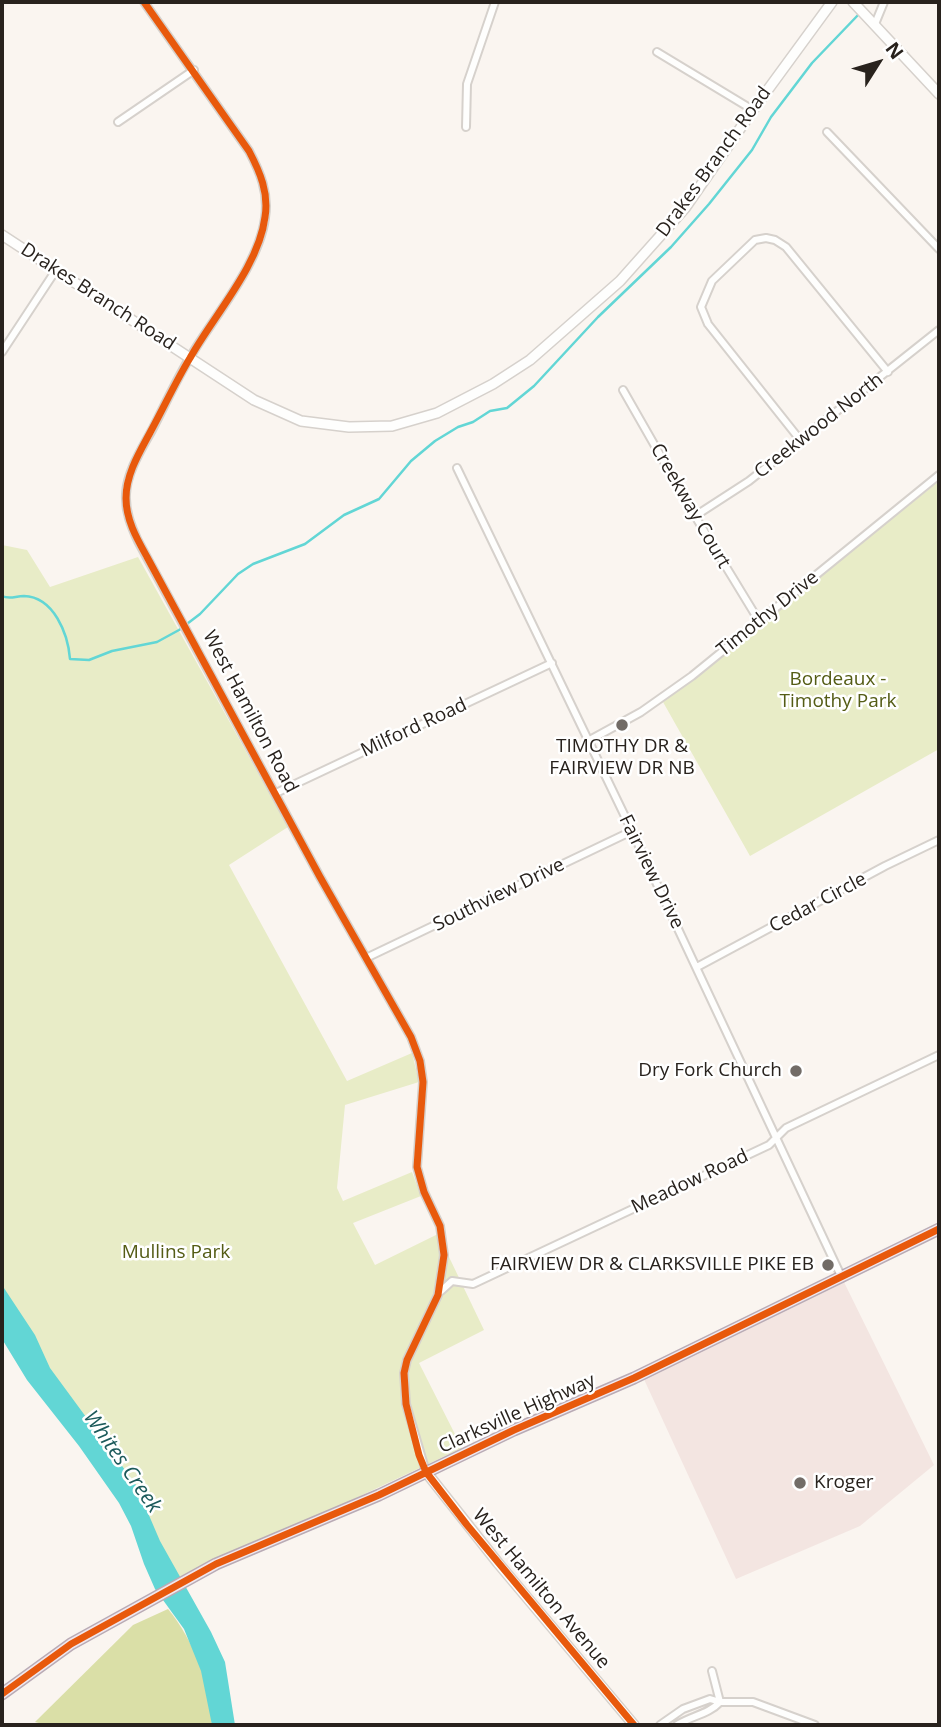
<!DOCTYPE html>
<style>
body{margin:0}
#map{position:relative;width:941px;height:1727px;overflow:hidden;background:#faf5f0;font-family:"Open Sans",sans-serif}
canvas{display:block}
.frame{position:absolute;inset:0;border:4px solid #28221d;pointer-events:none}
.north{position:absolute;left:843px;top:28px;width:70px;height:70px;-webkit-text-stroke:5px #fff;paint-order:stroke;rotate:53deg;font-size:19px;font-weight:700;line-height:28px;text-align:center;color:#28221d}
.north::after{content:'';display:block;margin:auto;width:24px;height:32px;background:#28221d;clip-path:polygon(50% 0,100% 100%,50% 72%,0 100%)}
</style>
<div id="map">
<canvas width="941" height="1727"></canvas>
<div class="frame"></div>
<div class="north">N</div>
</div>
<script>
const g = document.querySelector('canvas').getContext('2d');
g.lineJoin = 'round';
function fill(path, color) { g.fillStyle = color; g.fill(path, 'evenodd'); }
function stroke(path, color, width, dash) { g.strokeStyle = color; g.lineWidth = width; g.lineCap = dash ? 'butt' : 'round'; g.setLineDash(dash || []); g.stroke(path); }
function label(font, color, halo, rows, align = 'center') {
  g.font = font + ' "Open Sans",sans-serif'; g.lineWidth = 5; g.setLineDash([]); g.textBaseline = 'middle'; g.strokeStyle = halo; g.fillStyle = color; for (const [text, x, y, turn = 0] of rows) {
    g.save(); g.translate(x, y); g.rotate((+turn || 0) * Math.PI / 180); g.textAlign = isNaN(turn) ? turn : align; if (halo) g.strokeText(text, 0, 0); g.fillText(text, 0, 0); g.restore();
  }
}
const commercial = new Path2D(`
 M842,1278L934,1465L860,1526L736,1579L642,1375Z`);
const green = new Path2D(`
 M939,481V749L750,856L663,702Z
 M2,545L27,550L50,587L138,557L288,827L229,865L347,1081L412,1053L419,1082L345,1105L337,1188L343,1201L412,1172L421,1196L353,1223L375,1265L438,1234L484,1330L419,1363L462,1448L176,1583L2,1298Z`);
const forest = new Path2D(`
 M168,1609C193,1639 211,1686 212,1725H46L35,1722L133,1625Z`);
const water = new Path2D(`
 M2,1285L35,1335L50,1368L136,1485L160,1541L211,1632L225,1662L235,1725H212L201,1671L184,1629L155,1589L144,1564L131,1526L119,1503L79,1446L27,1380L2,1339Z`);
const stream = new Path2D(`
 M2,596C10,600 15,596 24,596C54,597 68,634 70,659L89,660L112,651L157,642L179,630L200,614L238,574L253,564L305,544L344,515L379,499L411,461L435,441L458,427L473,422L490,411L507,408L534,386L598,317L671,247L709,204L752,150L771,117L812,63L859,14`);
const street = new Path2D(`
 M144,2L249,151C260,172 269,193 265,218C259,264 216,314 192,354C177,378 165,405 152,430C141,450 127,472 126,494C125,511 131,526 138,541L320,877L411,1037L420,1061L423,1082L417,1167L424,1192L440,1226L444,1255L438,1295L407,1360L404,1373L406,1404L426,1472
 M875,24L884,2
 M657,52L753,110
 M118,122L194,70
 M466,127L467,84L495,2
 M827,132L939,249
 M2,352L56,270
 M623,390L695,516L759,621
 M801,441L708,324L701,307L712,281L755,240L766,238L775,240L786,247L888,372
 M457,468L632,831L842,1278
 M695,516L749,481L939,330
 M588,741L641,712L692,676L939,475
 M276,793L552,663
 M366,958L632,831
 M697,967L885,866L939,840
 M441,1291L452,1281L473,1284L769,1145L786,1128L939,1055
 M712,1671L720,1702
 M660,1725L683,1709L710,1699L720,1702H753L815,1725
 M677,1725C691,1716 709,1714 720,1702`);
const secondary = new Path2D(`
 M853,2L939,94
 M2,235L254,400L301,421L349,427L392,426L437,413L493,384L530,360L620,281L685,208L753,110L832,2
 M426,1472L498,1563L634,1725`);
const primary = new Path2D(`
 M2,1694L71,1644L216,1564L379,1495L514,1430L634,1378L939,1229`);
const cycleway = new Path2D(`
 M144,2L249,151C260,172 269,193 265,217C259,266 214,315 190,358C176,381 165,405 152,429C141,450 126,473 126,498C126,520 137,539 147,557L320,877L411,1037L420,1061L423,1082L417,1167L424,1192L440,1226L444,1255L438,1295L407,1360L404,1373L406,1404L419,1455L426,1472L467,1525L634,1725
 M2,1694L71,1644L216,1564L379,1495L514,1430L634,1378L939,1229`);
const markers = [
 [622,725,7,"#726c67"],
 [796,1071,7,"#726c67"],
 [828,1265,7,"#726c67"],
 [800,1483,7,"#726c67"]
];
const streetNames = [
 ["Drakes Branch Road",714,162,-54],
 ["Drakes Branch Road",98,297,33],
 ["Creekwood North",819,426,-38],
 ["Creekway Court",690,506,60],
 ["Timothy Drive",768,614,-39],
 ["West Hamilton Road",250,712,62],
 ["Milford Road",414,728,-25],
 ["Fairview Drive",651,872,64],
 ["Southview Drive",499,895,-26],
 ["Cedar Circle",818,903,-28],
 ["Meadow Road",690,1182,-25],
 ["Clarksville Highway",517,1414,-24],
 ["West Hamilton Avenue",541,1589,50]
];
const parkNames = [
 ["Bordeaux -",838,680],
 ["Timothy Park",838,702],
 ["Mullins Park",176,1253]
];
const poiNames = [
 ["TIMOTHY DR &",622,747,"center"],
 ["FAIRVIEW DR NB",622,769,"center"],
 ["Dry Fork Church",782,1071],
 ["FAIRVIEW DR & CLARKSVILLE PIKE EB",814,1265],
 ["Kroger",814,1483,"left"]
];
const waterNames = [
 ["Whites Creek",122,1462,55]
];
fill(commercial, '#f3e5e1');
fill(green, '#e8ecc7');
fill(forest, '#dadfa7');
fill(water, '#62d6d5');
stroke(stream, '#62d6d5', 2.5);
stroke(street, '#d6d1cc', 10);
stroke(secondary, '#d6d1cc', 12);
stroke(primary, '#b9abb5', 13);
stroke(street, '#fefefd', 6);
stroke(secondary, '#fefefd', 9);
stroke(primary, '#f0e8ef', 10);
stroke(cycleway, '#e8590c', 7);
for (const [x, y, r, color] of markers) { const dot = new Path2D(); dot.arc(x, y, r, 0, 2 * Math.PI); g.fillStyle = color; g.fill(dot); stroke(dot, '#fff', 2.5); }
label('19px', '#28221d', '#fff', streetNames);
label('19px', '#545c15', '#fff', parkNames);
label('19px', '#28221d', '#fff', poiNames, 'right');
label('italic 21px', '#1c5a5b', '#fff', waterNames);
</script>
